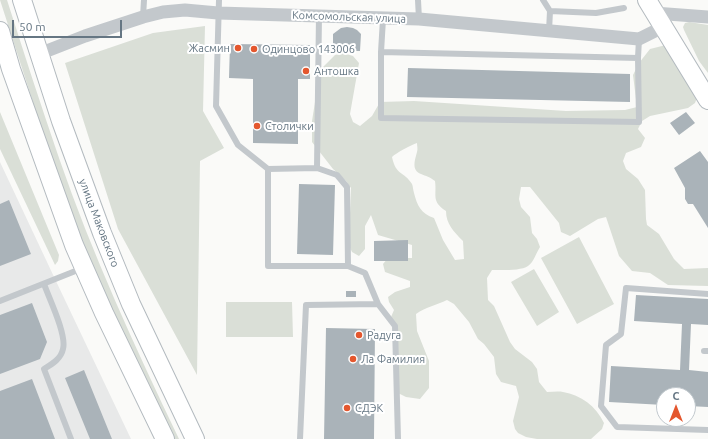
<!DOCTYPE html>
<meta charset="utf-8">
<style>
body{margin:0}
#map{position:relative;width:708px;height:439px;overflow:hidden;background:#fafaf8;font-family:Ubuntu,sans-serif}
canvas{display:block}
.north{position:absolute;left:656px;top:387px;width:40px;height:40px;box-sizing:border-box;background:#fff;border:1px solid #c1c8cd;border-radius:50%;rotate:0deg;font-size:11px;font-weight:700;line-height:16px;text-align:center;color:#657683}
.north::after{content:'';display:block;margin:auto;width:14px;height:18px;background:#e4572e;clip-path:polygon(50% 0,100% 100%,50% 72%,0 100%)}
.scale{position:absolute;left:12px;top:20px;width:110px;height:18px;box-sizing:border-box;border:2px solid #657683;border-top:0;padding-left:5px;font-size:12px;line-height:14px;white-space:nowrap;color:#657683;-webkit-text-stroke:3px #fff;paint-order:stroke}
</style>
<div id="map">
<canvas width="708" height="439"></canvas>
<div class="north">С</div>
<div class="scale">50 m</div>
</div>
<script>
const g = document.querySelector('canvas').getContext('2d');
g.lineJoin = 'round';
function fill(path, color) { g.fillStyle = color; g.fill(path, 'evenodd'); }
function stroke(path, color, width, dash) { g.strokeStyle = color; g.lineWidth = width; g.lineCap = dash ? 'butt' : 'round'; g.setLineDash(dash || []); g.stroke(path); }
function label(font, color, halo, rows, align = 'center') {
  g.font = font + ' Ubuntu,sans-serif'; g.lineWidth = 4; g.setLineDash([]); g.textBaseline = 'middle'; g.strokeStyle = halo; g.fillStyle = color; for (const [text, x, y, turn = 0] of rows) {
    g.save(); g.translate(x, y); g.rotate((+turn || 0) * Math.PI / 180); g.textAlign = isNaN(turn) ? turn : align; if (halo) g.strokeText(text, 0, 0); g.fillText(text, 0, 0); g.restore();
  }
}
const built = new Path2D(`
 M0,162L55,279L131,439H0Z`);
const green = new Path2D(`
 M0,0H7C24,53 41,106 59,158C92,254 135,347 179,439H171L135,364L84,246L52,161Z
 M689,22L708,25V73L699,61L684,30L683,27L685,23Z
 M205,26L203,111L224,148L200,161L197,375L118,229L65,63L153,33Z
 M666,45L698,95L695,103L688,108L650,116L642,121L638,129L645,138L641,147L626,153L623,161L626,169L638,179L645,190L646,219L647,225L659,234L674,259L684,269L708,268V286L668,285L650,273L632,271L619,256L606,217L598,219L570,236L561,232L559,223L530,187H521L519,199L521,207L530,217L532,233L537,239L540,247C536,253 534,262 528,266C521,271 501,270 492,270L487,278L488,300L494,306L510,342L515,349L532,362L537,369L539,382L547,392C552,392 558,391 563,392C581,395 596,406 604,423L602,429L591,439H537L526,437L518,433L515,429L513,421L519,397L516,386L501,382L496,374L494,357L484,344L478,339L469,322L454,304L447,300C437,305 426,307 416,314L417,331L429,361V388L420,399L406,397L398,393L396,340L391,317L394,310L389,302L388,297L395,292L410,287V281L385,272L383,264L388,258H412V245L378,235L371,215L365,226V249L359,256L352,252L345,237L348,229L350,213L351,188L346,181L333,169L312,142V121L320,70L335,55L343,53L353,56L359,63L350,114L353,122L360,126L372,116L380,102L414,101L566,111L625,110L637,107L633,75L639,63L650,49ZM417,143C417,146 418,149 417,152C415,160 411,170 421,174C426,176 430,177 435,181C437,196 431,201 446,211C446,224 454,232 463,241L464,259L455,260L443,240L434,218C421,214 417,205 414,193C413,190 413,186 412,184C404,171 396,176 392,157C396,153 411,145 417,143Z
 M0,112L59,255L58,261L55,265L0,149Z
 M579,237L614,304L577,324L541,258Z
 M534,269L559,312L537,326L511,282Z
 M226,302H292L293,337H226Z`);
const building = new Path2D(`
 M347,27L353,28L357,30L361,34L360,51H333V34L341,28Z
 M230,44L310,45V79H298V144L253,143V79L229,78Z
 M408,68L630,74V102L407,97Z
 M686,112L695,123L679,135L670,123Z
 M700,151L708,162V228L693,204H688L685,199V188L674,168Z
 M299,184L335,185L333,255L297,254Z
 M9,200L31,254L0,266V204Z
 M408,240V261H374V241Z
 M346,291H356V297H346Z
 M636,295L708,299V325L691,324L689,370L708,372V407L688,406V395H664V405L609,402L611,366L680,370L682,324L634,321Z
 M32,303L47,342L40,359L0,374V315Z
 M326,328L375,329L374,439H324Z
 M84,370L112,439H90L65,378Z
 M32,379L55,439H0V391Z`);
const lane = new Path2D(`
 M219,0L216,106L238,145L268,169
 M418,0L419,19
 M543,0L550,11L549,31
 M550,11L596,13L624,8
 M319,15L317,168L337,175L347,187L348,266L365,273L378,304L395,326L398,439
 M143,17L144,0
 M383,19L381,52V118L639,122L638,58L639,39
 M381,52L638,58
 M317,168L268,169V266H348
 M44,284C49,298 67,335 63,349C61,359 52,364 44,369L71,439
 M708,294L626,288L621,334L606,345L601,406L617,427L708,430
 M0,301L83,268
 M704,351H708
 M300,439L306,305L378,304`);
const street = new Path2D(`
 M654,13L708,17
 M39,54L85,36L143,17L163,12L185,10L218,13L419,19L639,39L663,27`);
const secondary = new Path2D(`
 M22,0L61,121L102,233L131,304L195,439
 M647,0L708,100
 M0,31L11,69L74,245L104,313L165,439`);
const markers = [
 [238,48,4,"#e4572e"],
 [254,49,4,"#e4572e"],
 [306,71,4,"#e4572e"],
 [257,126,4,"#e4572e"],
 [359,335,4,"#e4572e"],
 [353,359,4,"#e4572e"],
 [347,408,4,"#e4572e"]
];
const streetNames = [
 ["Комсомольская улица",349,17,2],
 ["улица Маковского",99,223,69]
];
const poiNames = [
 ["Жасмин",230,48,"right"],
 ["Одинцово 143006",262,49],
 ["Антошка",314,71],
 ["Столички",265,126],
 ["Радуга",367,335],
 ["Ла Фамилия",361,359],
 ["СДЭК",355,408]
];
fill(built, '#e8e9e9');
fill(green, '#dadfd7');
fill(building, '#aab3b9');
stroke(secondary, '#b3babf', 20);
stroke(lane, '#c3c8cc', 6);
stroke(street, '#c3c8cc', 13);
stroke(secondary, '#fff', 18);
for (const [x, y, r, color] of markers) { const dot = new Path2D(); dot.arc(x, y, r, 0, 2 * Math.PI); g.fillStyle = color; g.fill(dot); stroke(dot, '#fff', 1.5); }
label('11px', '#657683', '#fff', streetNames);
label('11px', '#657683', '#fff', poiNames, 'left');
</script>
